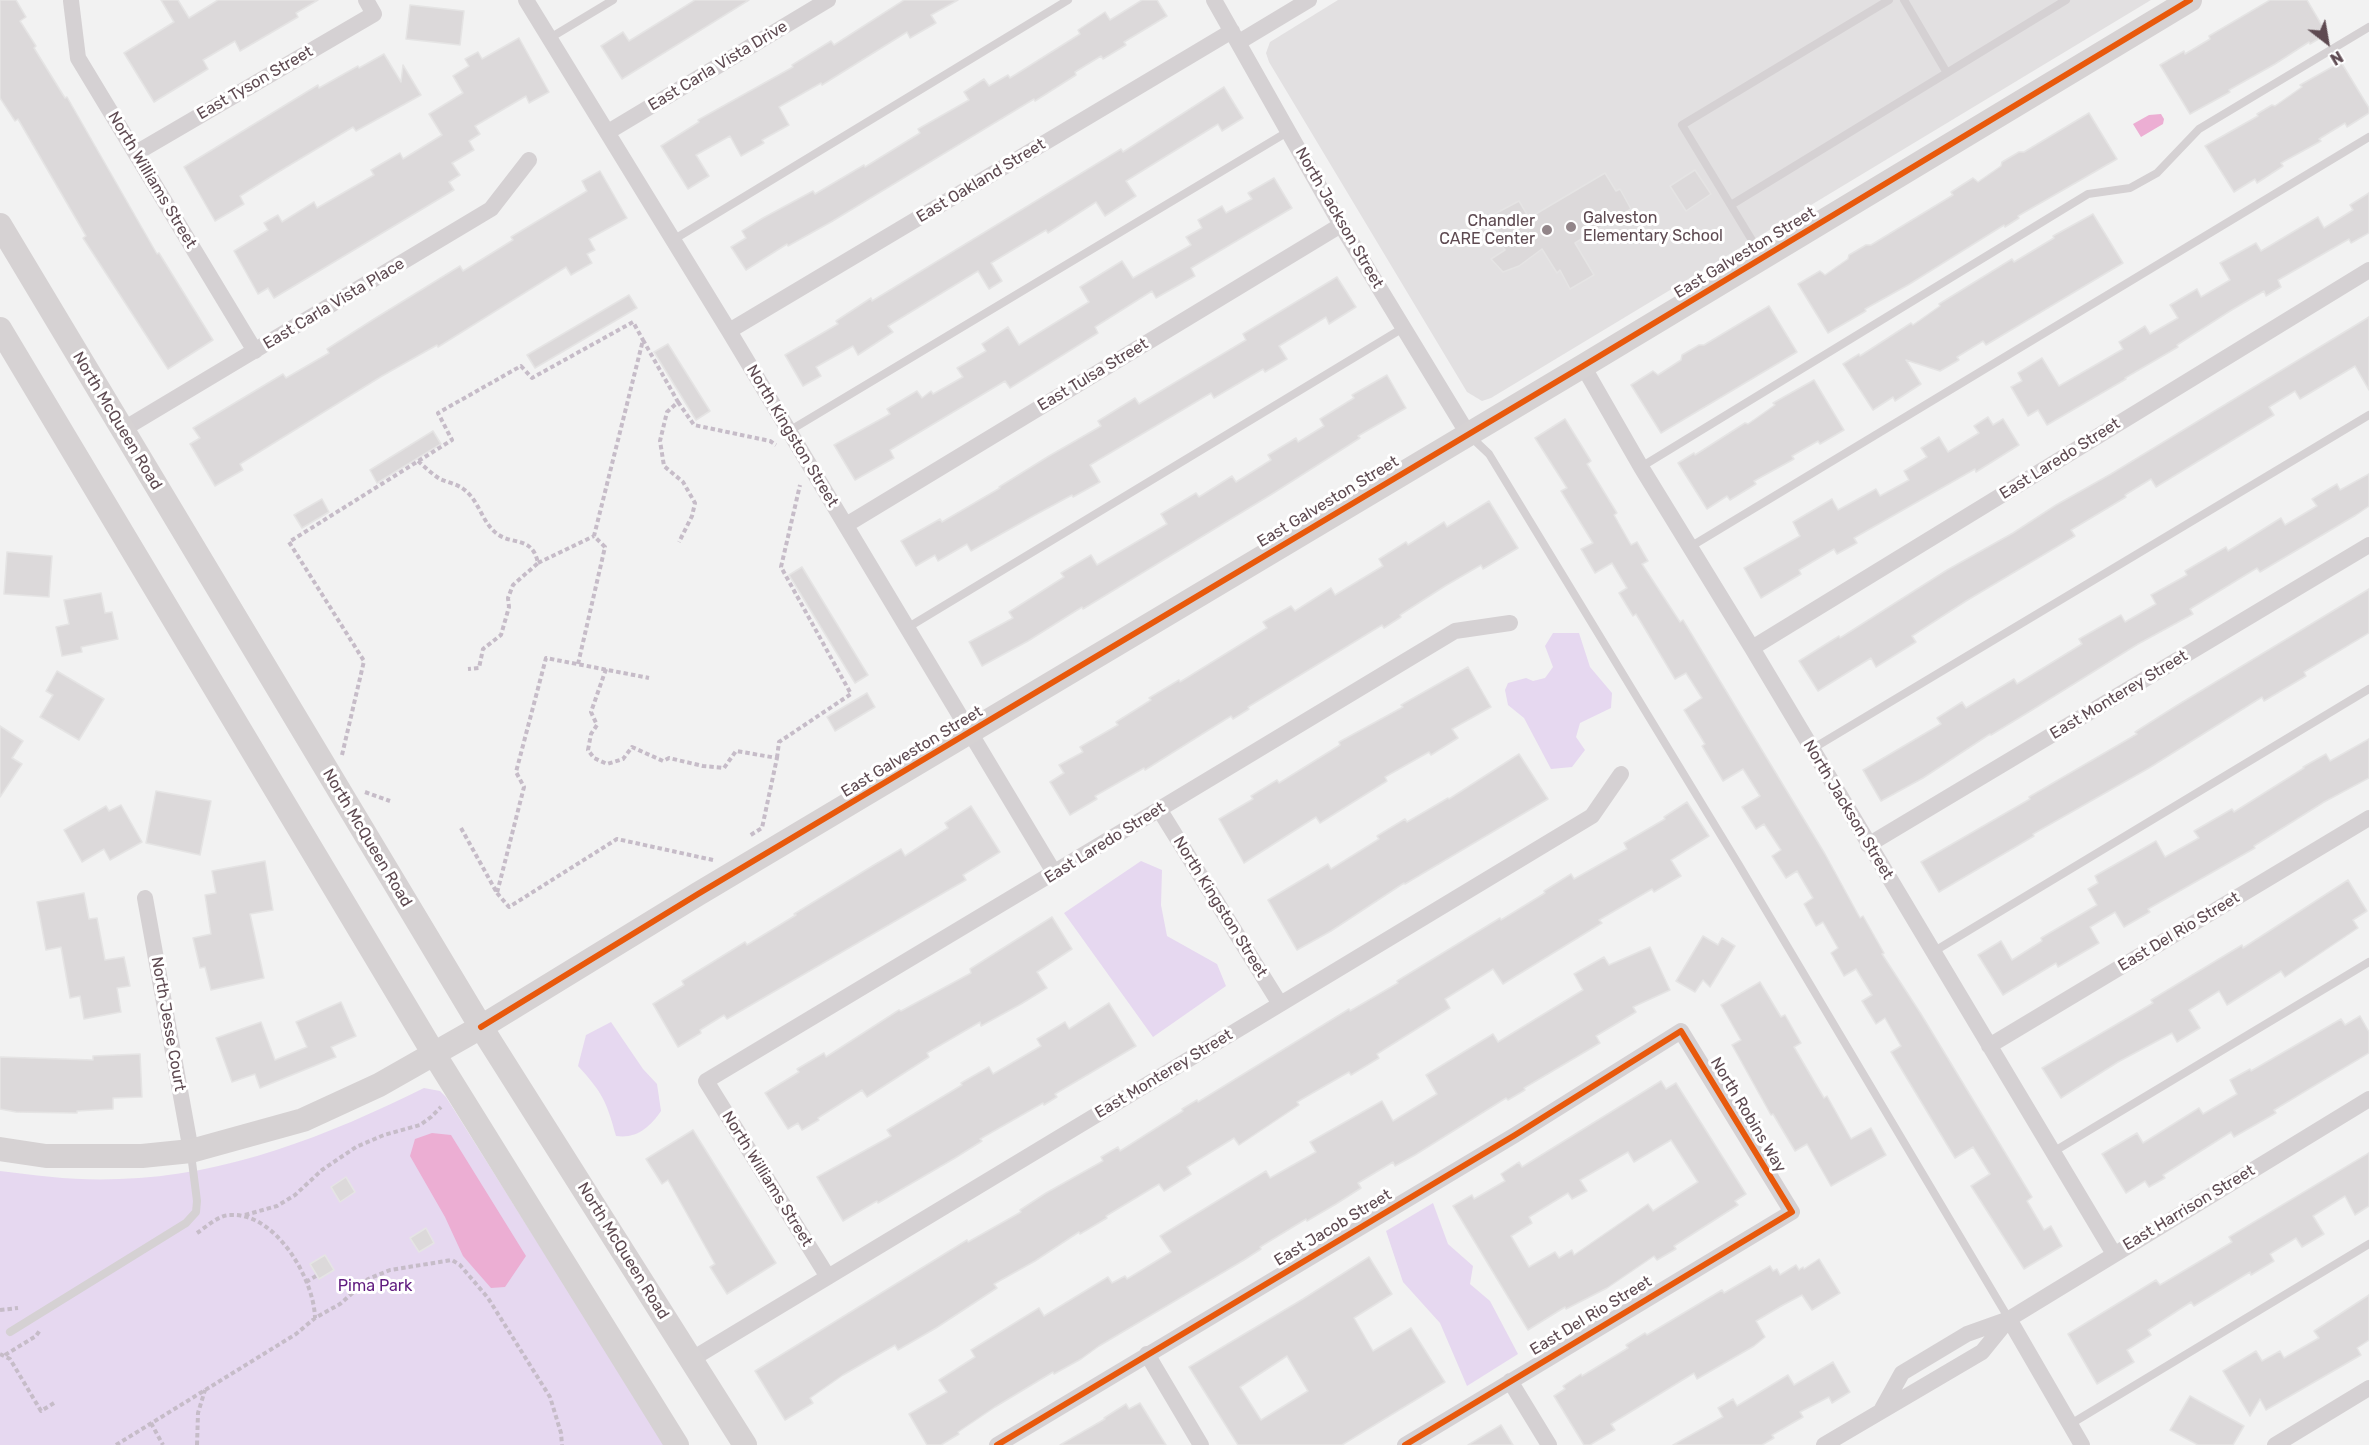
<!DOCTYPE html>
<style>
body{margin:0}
#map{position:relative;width:2369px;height:1445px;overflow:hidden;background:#f2f2f2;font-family:Rubik,sans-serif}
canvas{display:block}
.north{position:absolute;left:2297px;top:12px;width:60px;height:60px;-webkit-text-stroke:4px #fff;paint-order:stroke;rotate:149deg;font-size:16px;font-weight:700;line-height:24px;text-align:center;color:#5e4a51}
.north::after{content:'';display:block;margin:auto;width:21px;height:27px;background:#5e4a51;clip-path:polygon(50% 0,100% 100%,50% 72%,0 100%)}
</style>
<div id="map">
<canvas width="2369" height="1445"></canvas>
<div class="north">N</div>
</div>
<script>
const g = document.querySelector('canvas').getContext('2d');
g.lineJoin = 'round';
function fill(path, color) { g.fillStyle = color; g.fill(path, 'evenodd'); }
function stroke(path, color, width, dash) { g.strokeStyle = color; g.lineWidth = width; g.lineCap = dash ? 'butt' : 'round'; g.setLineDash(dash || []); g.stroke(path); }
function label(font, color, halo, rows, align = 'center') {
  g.font = font + ' Rubik,sans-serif'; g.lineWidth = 6; g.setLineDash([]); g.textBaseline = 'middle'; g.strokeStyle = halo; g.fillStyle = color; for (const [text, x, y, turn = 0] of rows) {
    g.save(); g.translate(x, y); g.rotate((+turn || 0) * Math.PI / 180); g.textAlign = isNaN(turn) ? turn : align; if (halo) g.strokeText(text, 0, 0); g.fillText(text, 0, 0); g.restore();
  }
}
const education = new Path2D(`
 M1338,0H2151L1491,398L1482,401L1467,392L1269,62L1266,53L1270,42Z`);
const green = new Path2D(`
 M1553,633H1579L1590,667L1612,693L1611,708L1580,723L1576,737L1585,750L1572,767L1551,769L1524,718L1508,705L1505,690L1508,683L1526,678L1533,681L1545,678L1553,667L1545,646Z
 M1141,861L1162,870L1161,905L1167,936L1217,964L1226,986L1153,1037L1064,913Z
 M611,1022L643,1069L657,1084L661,1111C650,1127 637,1139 616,1136C607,1102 602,1092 578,1066L586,1035Z
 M424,1088L440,1091L446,1097L665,1445H0V1171C39,1176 79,1181 119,1179C227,1176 329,1135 424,1088Z
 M1433,1203L1448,1244L1473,1266L1470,1284L1490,1301L1518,1354L1467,1386L1440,1323L1403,1282L1386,1231Z`);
const water = new Path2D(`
 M2161,114L2164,119L2163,124L2141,137L2133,124L2149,115Z
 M432,1133L451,1135L526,1256L505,1287L491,1288L463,1256L445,1217L410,1156L415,1139Z`);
const building = new Path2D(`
 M0,0H16L26,17L20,21L36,46L34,48L65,98L67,97L157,254L159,253L213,340L168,369L83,238L86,236L18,119L15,121L0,98Z
 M161,0H178L189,18L218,0H318L296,13L298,17L240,51L235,41L203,60L208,69L154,102L124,53L174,22Z
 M695,0H749L622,79L601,46L623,32L629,41Z
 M904,0H958L931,15L936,23L910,38L907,32L822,85L821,83L779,107L789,125L762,140L764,143L741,156L730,136L696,155L709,176L688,189L661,146L699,122L698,120L793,67L792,65L831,41L834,45Z
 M1142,0H1157L1167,16L1124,42L1126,45L1103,59L1101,56L1075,72L1076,75L1035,101L1034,99L831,222L788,246L787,244L746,270L731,247L746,238L742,231L763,218L813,191L815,194L864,165L865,167L920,133L918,129L969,100L964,92L984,79L989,86L1008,75L1010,78L1080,34L1078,30L1105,12L1110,20Z
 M2270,0H2307L2327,34L2310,44L2309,42L2275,64L2229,90L2230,92L2190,114L2160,65L2184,51L2185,54L2210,39L2209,36Z
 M410,5L464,11L460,45L406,39Z
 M519,38L549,92L529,103L526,96L475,126L480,134L469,141L474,150L452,163L460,175L449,182L454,190L274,298L268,288L258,294L234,251L268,230L264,223L278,215L282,222L314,202L317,208L374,175L371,170L400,153L403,159L442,135L429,114L463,93L453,76L469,66L465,59L478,52L482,59Z
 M384,54L401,82L403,65L421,95L356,131L353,127L275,174L240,196L244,204L215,221L184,167L318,85L319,88L358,66L359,68Z
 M2341,62L2369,108V113L2347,127L2345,123L2319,139L2321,141L2281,163L2283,166L2257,183L2255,179L2234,192L2205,146L2258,116L2257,114L2272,105L2275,106L2302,87L2300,85Z
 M1224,87L1243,118L1222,131L1218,124L1126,181L1136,196L1105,216L1096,202L1048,233L1046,230L991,263L1002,281L989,289L978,271L888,326L893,332L858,355L853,346L816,367L821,376L803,386L785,355L838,324L836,321L871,298L872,301L1121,149L1123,152Z
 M2089,113L2117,159L2018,216L2019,218L2005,227L2004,225L1908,285L1865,309L1866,311L1828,333L1798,284L1820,271L1825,275L1848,259L1849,255L1866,245H1871L1953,195L1951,192L1973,178L1978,182L2001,166L2002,162L2019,152H2024Z
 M1695,170L1711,194L1686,211L1670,186Z
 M600,171L627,218L589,239L595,250L587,254L592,263L571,275L566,267L438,347L437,345L382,376L240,464L243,470L215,486L190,444L200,438L193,428L283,374L286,378L329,353L327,349L374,319L460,266L463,271L513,240L511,237L587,191L582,181Z
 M1605,173L1616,191L1620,189L1631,209L1575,243L1594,275L1570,289L1560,270L1557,273L1542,249L1519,266L1503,272L1491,259L1505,250L1502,246L1506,243L1489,217L1519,201L1529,218Z
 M1274,178L1292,208L1191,268L1195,276L1156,298L1152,291L1095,327L1098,333L1010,388L1005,381L890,450L894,458L855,480L834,445L890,414L887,409L917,391L922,398L931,391L933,394L963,377L957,368L986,351L982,344L1008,327L1019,345L1089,302L1080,287L1122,261L1133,278L1191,245L1186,237L1202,228L1198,220L1222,206L1226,213L1252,199L1248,193Z
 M2369,193V233L2351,243L2349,239L2278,280L2281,287L2266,296L2264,291L2230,311L2177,345L2178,347L2125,378L2126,379L2047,425L2038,410L2028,416L2011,387L2022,381L2018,373L2042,358L2059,386L2123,349L2119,342L2145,326L2150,334L2178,318L2170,305L2197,289L2201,297L2230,280L2220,263L2256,243L2261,251L2318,217L2324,228L2353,210L2350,205Z
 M2093,214L2123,263L1986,345L1983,341L1957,357L1959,360L1940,371L1906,360L1921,384L1895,401L1893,397L1873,410L1843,364L1859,354L1860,356L1911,323L1913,325L1940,306L1939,304L2012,259L2014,262L2054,238L2053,236Z
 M1337,277L1356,307L1329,324L1326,317L1279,346L1287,359L1265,372L1263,369L1214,398L1211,393L1090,465L1100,482L1073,497L1072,495L1035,515L971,551L967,544L938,561L935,555L916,566L901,541L940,519L942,522L1000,488L999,487L1049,456L1101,426L1098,421L1135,398L1139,404L1246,340L1243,334Z
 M629,295L637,308L535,368L527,355Z
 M1769,306L1797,352L1661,433L1631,385L1653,371L1658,375L1681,360L1682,355L1699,345H1704Z
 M2369,317V390L2355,366L2300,399L2295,391L2269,407L2274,415L2156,487L2151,479L2125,495L2126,497L2071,530L2075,536L1966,601L1912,636L1916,642L1876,667L1871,658L1818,691L1799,661L1839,636L1840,638L1947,570L2013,533L2056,505L2111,474Z
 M668,344L710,411L696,420L654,352Z
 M1387,375L1406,408L1358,436L1360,438L1272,494L1083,609L1082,607L1028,641L982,666L969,642L1013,618L1009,612L1064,577L1061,573L1091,555L1097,565L1167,524L1161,514L1196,493L1199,497L1232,476L1236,482L1271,460L1268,455L1296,438L1298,442L1324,426L1320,419L1354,398L1352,395Z
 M1814,380L1844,430L1820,444L1818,441L1792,456L1794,459L1754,481L1756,484L1730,500L1727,496L1707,509L1678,463L1694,453L1695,455L1745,423L1748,424L1775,405L1773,403Z
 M1988,417L1993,425L2003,419L2019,445L1976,472L1975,469L1854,538L1857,543L1837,554L1834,549L1799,570L1801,574L1761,598L1744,568L1800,536L1793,522L1832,499L1838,510L1876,489L1880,496L1909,480L1904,471L1927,457L1921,448L1939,437L1948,452L1979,433L1974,426Z
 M1565,419L1591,461L1587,464L1617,513L1614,515L1631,545L1637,542L1648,561L1642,564L1680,622L1683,620L1825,854L1860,918L1863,916L1884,953L1882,954L1921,1014L2032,1197L2027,1201L2044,1230L2051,1226L2062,1246L2024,1269L1971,1186L1990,1174L1973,1147L1955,1158L1891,1052L1901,1046L1885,1018L1876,1024L1862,1001L1872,995L1856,969L1844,976L1831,953L1838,948L1823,922L1816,926L1804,904L1813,898L1797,871L1786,878L1772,856L1781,850L1764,824L1756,829L1742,807L1760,796L1743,769L1723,781L1702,746L1705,744L1684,710L1702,698L1686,673L1675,679L1636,614L1633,616L1619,593L1627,588L1612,563L1595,573L1581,549L1593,543L1561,491L1567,488L1535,438Z
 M433,431L441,444L377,483L370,470Z
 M2369,474V506L2356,515L2260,572L2257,568L2190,609L2193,614L2138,644L2032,710L1991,735L1990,734L1923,778L1881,801L1863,770L1941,724L1937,718L1962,702L1966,708L2014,679L2017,684L2082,644L2079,639L2121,615L2125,622L2156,604L2151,595L2187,575L2185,571L2226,547L2228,551L2281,518L2285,525L2317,506L2312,499L2337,484L2340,490Z
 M322,499L329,512L302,528L294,515Z
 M1489,501L1518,548L1483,569L1481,565L1445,586L1400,615L1401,617L1384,628L1382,625L1248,707L1249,709L1233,719L1231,716L1145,770L1144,768L1095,796L1097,799L1070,815L1050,782L1064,773L1059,765L1083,752L1080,747L1118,725L1116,722L1151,700L1149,698L1179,680L1180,682L1267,628L1263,622L1291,606L1295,611L1331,588L1335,595L1383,566L1379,559L1406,542L1408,545L1444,522L1447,527Z
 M7,552L52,556L49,597L4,594Z
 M802,567L868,675L855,683L789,575Z
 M2369,589V633L2304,672L2306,676L2264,701L2262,697L2149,768L2033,834L2034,836L1939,892L1921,862L2030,799L2029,797L2137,734L2135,732L2176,706Z
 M101,593L105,613L112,612L118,639L81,647L82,652L62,656L56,627L69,624L64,600Z
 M1468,667L1491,707L1452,729L1458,738L1431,755L1429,752L1385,777L1387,781L1320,823L1316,817L1244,863L1219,819L1253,799L1251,796L1277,780L1279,783L1340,745L1339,742L1403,707L1401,705Z
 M57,671L104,699L79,740L40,717L53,695L46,691Z
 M867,693L875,707L835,731L827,717Z
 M0,726L23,741L12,758L22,764L0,797Z
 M2369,739V778L2324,802L2254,846L2255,848L2148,909L2150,912L2124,927L2115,912L2090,927L2099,943L2058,967L2056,963L2003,995L1978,955L2001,941L2012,960L2042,941L2041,938L2097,905L2088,889L2098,883L2095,876L2156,841L2165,857L2199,838L2194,831L2232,809L2234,812L2304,768L2303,767L2326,754L2330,761Z
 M1519,754L1548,799L1405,884L1404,883L1331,931L1297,950L1268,900L1328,864L1331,869L1379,839L1377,836L1405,819L1407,822L1448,798L1449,799Z
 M156,791L211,801L200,855L146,843Z
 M1687,802L1709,836L1671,860L1681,876L1654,892L1652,889L1599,920L1602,923L1503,984L1493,969L1445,999L1450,1008L1377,1054L1379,1058L1351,1075L1349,1072L1297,1102L1299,1105L1239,1145L1234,1138L1187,1167L1191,1174L1164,1191L1159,1184L1106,1216L1107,1218L1080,1234L1079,1232L1035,1261L994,1284L997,1288L936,1328L898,1350L895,1345L843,1375L810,1398L813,1403L785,1420L755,1371L967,1240L968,1242L1021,1212L1020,1210L1046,1193L1103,1161L1101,1157L1118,1147L1120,1151L1183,1111L1182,1109L1197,1100L1198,1102L1349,1009L1350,1011L1398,983L1397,981L1500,918L1501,920L1545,893L1544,891L1571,874L1574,879L1627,849L1624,843L1665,819L1664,817Z
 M121,805L142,842L110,860L104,849L82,862L64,830L106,806L109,811Z
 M971,806L1000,852L963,875L966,880L952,888L727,1019L724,1015L700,1030L701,1033L678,1047L653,1004L684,985L682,981L745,942L747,945L796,915L794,914L874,865L901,849L905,856L948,828L945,823Z
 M265,861L273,910L250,914L264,978L211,990L205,967L200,968L193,938L211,934L205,895L216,893L212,871Z
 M2348,880L2367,911L2353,920L2358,928L2285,977L2281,971L2227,1005L2219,991L2189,1010L2200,1028L2177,1042L2172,1033L2118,1062L2061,1098L2042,1068L2153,1003L2151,1000L2242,945L2243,948Z
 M84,893L89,919L97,918L105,960L124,957L130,986L117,988L121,1012L84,1019L80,996L70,998L61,947L46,950L37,902Z
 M1052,917L1072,949L1037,972L1047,988L1021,1004L981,1026L980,1022L927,1053L929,1057L867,1097L862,1090L818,1118L819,1120L802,1130L798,1123L788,1129L765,1093L799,1072L797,1069L824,1053L826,1057L899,1010L901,1011L971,973L970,969Z
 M1703,936L1718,945L1722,938L1735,946L1710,987L1703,980L1695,992L1676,981Z
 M1650,947L1670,990L1633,1007L1636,1012L1596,1036L1600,1043L1524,1088L1525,1090L1508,1100L1506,1098L1415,1155L1395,1166L1393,1162L1358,1183L1361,1188L1336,1204L1307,1221L1306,1219L1260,1247L1261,1249L1244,1260L1099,1346L1081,1359L1054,1374L1053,1372L995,1407L958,1432L959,1434L941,1445H927L909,1414L947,1392L939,1380L975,1357L971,1350L1039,1308L1044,1316L1108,1277L1112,1283L1125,1276L1127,1279L1171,1252L1160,1236L1266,1171L1270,1178L1316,1152L1310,1142L1382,1101L1393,1121L1437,1094L1426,1075L1493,1034L1498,1042L1583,990L1574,974L1604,957L1609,965Z
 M1760,982L1781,1017L1785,1015L1801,1043L1794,1047L1824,1098L1827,1096L1851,1139L1871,1128L1886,1155L1831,1186L1807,1144L1795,1151L1773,1114L1771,1115L1732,1045L1741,1040L1721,1005Z
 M341,1002L356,1036L331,1047L336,1057L260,1088L255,1074L232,1082L216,1038L261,1022L275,1060L307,1047L296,1022Z
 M1109,1003L1136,1046L1055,1094L1057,1097L1044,1105L1043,1103L980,1139L982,1141L955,1158L878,1203L877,1201L843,1221L817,1177L891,1136L887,1130L962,1085L961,1083L989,1067L993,1074L1041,1046L1037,1039L1065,1022L1069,1029Z
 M2360,1016L2369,1032V1053L2274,1110L2276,1113L2234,1137L2231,1132L2163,1175L2165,1178L2149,1187L2145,1181L2126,1193L2102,1154L2137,1133L2143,1143L2199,1108L2203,1114L2237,1094L2230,1080L2250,1069L2251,1071L2341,1019L2345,1025Z
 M140,1054L142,1097L113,1098V1109L77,1111V1113L16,1112L0,1109V1057L93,1060V1056Z
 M1661,1081L1666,1089L1676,1083L1746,1194L1735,1201L1738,1205L1674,1246L1676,1249L1657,1260L1654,1256L1607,1288L1566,1309L1565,1307L1528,1330L1453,1206L1472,1195L1474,1199L1505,1181L1501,1174L1519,1162L1522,1167ZM1671,1140L1698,1182L1653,1211L1648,1204L1574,1255L1572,1250L1559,1258L1555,1252L1529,1267L1511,1236L1532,1223L1529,1217L1568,1193L1572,1199L1587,1191L1580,1180L1628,1152L1634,1162Z
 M693,1130L776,1263L727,1294L710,1267L715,1264L668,1180L662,1184L646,1159Z
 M2369,1153V1206L2355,1215L2345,1196L2313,1216L2324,1234L2302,1247L2296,1238L2270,1254L2274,1261L2251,1275L2250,1272L2194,1306L2191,1302L2148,1330L2151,1335L2127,1350L2134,1362L2097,1384L2068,1334L2156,1280L2160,1285L2232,1242L2229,1237Z
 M346,1177L355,1192L340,1202L331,1187Z
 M426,1228L434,1243L419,1252L410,1238Z
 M325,1255L334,1270L319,1279L310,1264Z
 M1369,1257L1392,1294L1354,1318L1373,1351L1411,1328L1445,1382L1342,1445H1238L1189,1367L1303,1299ZM1287,1356L1308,1391L1261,1420L1240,1387Z
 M1819,1259L1840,1293L1812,1310L1802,1295L1783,1305L1756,1321L1765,1337L1754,1346L1697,1379L1694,1373L1611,1424L1615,1430L1590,1445H1584L1554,1396L1565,1389L1563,1386L1581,1374L1582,1376L1628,1348L1626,1345L1645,1333L1647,1335L1722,1290L1724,1293L1770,1266L1773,1271L1777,1269L1780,1275L1796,1265L1799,1270L1803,1267L1804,1269Z
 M2369,1295V1340L2357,1348L2361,1355L2266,1410L2260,1399L2250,1416L2223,1371L2256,1351L2262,1361L2280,1351L2284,1358L2319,1338L2314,1331Z
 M1833,1362L1850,1392L1832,1403L1829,1397L1800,1412L1803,1417L1772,1435L1774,1438L1762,1445H1673L1723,1417L1718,1408L1733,1399L1737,1406L1788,1375L1794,1385Z
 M2190,1396L2244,1426L2233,1445H2198L2170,1430Z
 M1140,1403L1166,1445H1060L1105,1419L1104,1418L1126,1404L1129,1409Z
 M1501,1425L1513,1445H1468Z`);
const path = new Path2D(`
 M678,402L694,425L770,441L776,445
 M418,461C425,467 432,474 440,479C447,482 456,484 462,488C479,499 481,521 496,533C512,546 532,535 538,563L513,585L508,598L509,607L501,635L483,649L479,668L468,669
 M538,563L594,536
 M578,664L605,547L594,536L643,340L678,402L667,412L660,441L664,466L683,482L695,503L692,516L679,542
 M606,669L591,712L597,725L591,734L588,750L594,758L607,764L623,759L632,747L663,761L669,758L703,766L724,768L736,751L777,758L762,828L749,836
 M342,755L364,661L289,542L452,440L438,413L521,366L532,378L633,322L643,340
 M777,758L779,742L851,694L781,567L800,485
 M365,792L390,801
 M461,828L497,893L524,787L516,772L546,658L649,678
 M497,893L509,907L617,839L713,860
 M245,1215L277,1206L295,1195L322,1170L356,1147L384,1135L420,1125L431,1117L441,1107
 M197,1233C206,1227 219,1215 230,1215C275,1212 314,1278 315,1318
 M306,1282L316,1276
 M0,1310L18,1308
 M0,1354L10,1359L41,1411L54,1403
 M5,1355L36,1336L40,1330
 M151,1423L163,1445
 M116,1445L296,1334L315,1318L340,1304L368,1279L390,1270L452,1260L460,1265L488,1298L550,1397L561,1433L562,1445
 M197,1445L198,1413L205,1390`);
const lane = new Path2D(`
 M1904,0L1947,73
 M550,38L613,0
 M1731,205L2066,0
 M673,240L1068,0
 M1761,255L1682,125L1889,0
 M789,431L1289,131
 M1470,436L1489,454L1739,865L2009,1319
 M1641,467L2088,194L2130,188L2157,173L2199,129L2369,27
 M1690,547L2369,137
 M907,628L1403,328
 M1812,749L2369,415
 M1933,952L2369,689
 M2053,1152L2369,962
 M10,1332L186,1223L196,1212L197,1201L191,1154
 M2069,1425L2369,1244`);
const street = new Path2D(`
 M526,0L729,331L1055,874
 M1214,0L1341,225L1468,434
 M71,1L78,58L255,351
 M1239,42L1309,0
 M608,132L828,0
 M136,153L374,14L366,0
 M729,331L1232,31
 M1583,366L1641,467L1752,648L2114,1254
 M122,430L491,209L529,160
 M846,525L1341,225
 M1752,648L2369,270
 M1159,809L1280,1004
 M1868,845L2369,545
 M145,898L191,1151
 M1989,1046L2369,818
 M828,1277L706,1081C957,932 1205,781 1455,631L1510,623
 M2009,1319L2082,1445
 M1147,1354L1201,1445
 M692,1359L1592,816L1621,774
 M1510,1381L1549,1445
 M1882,1409L1902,1373L1967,1334L2009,1319L2369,1099
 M997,1445L1515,1135L1681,1031L1792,1212L1405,1445
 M1824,1445L1982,1352L2008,1320
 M2275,1445L2369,1388`);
const secondary = new Path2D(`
 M0,225L481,1027L745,1445
 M0,329L434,1054L677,1445
 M0,1149L46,1156H142L191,1151L303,1120L379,1085L481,1027L698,894L1583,366L2190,0`);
const cycleway = new Path2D(`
 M481,1027L698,894L1583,366L2190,0
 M997,1445L1515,1135L1681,1031L1792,1212L1405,1445`);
const markers = [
 [1571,227,6,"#928589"],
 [1547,230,6,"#928589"]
];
const streetNames = [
 ["East Carla Vista Drive",718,66,-31],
 ["East Tyson Street",255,83,-30],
 ["North Williams Street",152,180,59],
 ["East Oakland Street",981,181,-31],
 ["North Jackson Street",1339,218,60],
 ["East Galveston Street",1745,253,-31],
 ["East Carla Vista Place",334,304,-31],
 ["East Tulsa Street",1093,375,-31],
 ["North McQueen Road",117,421,59],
 ["North Kingston Street",792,436,59],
 ["East Laredo Street",2060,459,-32],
 ["East Galveston Street",1328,502,-31],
 ["East Monterey Street",2119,695,-31],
 ["East Galveston Street",912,752,-31],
 ["North Jackson Street",1848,810,59],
 ["North McQueen Road",367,838,59],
 ["East Laredo Street",1105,843,-32],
 ["North Kingston Street",1220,907,58],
 ["East Del Rio Street",2179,932,-31],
 ["North Jesse Court",168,1024,80],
 ["East Monterey Street",1164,1074,-31],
 ["North Robins Way",1748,1115,59],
 ["North Williams Street",767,1179,58],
 ["East Harrison Street",2189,1208,-31],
 ["East Jacob Street",1333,1228,-31],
 ["North McQueen Road",623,1251,58],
 ["East Del Rio Street",1591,1316,-31]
];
const poiNames = [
 ["Galveston",1583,218],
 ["Elementary School",1583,236],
 ["Chandler",1535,221,"right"],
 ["CARE Center",1535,239,"right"]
];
const parkNames = [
 ["Pima Park",375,1286]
];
fill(education, '#e2e0e1');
fill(green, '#e6d8f0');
fill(water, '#ecaed3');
fill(building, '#dcd9da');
stroke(building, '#e5e4e4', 1.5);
stroke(path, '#c6bcc8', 4, [4.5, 3]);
stroke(lane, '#d5d1d3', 8);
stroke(street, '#d5d1d3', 16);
stroke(secondary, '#d6d2d3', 24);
stroke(cycleway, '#e8590c', 6);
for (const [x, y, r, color] of markers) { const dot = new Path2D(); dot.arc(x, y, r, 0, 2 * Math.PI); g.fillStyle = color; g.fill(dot); stroke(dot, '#fff', 2); }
label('16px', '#5e4a51', '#fff', streetNames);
label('16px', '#5e4a51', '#fff', poiNames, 'left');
label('16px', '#601b7f', '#fff', parkNames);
</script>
